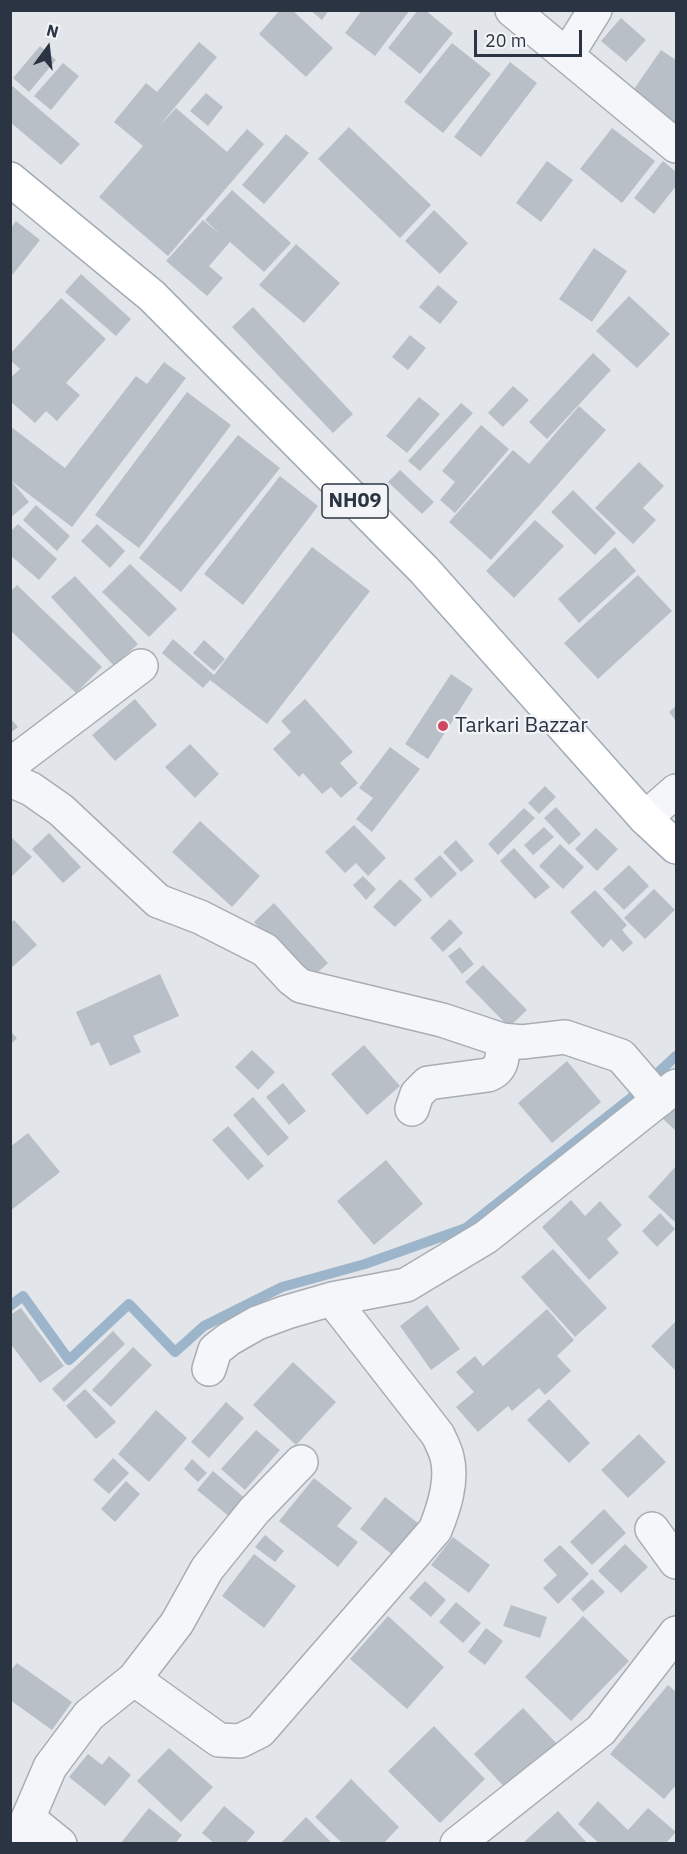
<!DOCTYPE html>
<style>
body{margin:0}
#map{position:relative;width:687px;height:1854px;overflow:hidden;background:#e2e6ea;font-family:"IBM Plex Sans",sans-serif}
canvas{display:block}
.frame{position:absolute;inset:0;border:12px solid #2a3442;pointer-events:none}
.north{position:absolute;left:18px;top:18px;width:60px;height:60px;-webkit-text-stroke:4px #f2f4f8;paint-order:stroke;rotate:15deg;font-size:16px;font-weight:700;line-height:24px;text-align:center;color:#2a3442}
.north::after{content:'';display:block;margin:auto;width:21px;height:27px;background:#2a3442;clip-path:polygon(50% 0,100% 100%,50% 72%,0 100%)}
.scale{position:absolute;left:474px;top:30px;width:108px;height:27px;box-sizing:border-box;border:3px solid #2a3442;border-top:0;padding-left:8px;font-size:18px;line-height:21px;white-space:nowrap;color:#2a3442;-webkit-text-stroke:4px #f2f4f8;paint-order:stroke}
</style>
<div id="map">
<canvas width="687" height="1854"></canvas>
<div class="frame"></div>
<div class="north">N</div>
<div class="scale">20 m</div>
</div>
<script>
const g = document.querySelector('canvas').getContext('2d');
g.lineJoin = 'round';
function stroke(path, color, width, dash) { g.strokeStyle = color; g.lineWidth = width; g.lineCap = dash ? 'butt' : 'round'; g.setLineDash(dash || []); g.stroke(path); }
function fill(path, color) { g.fillStyle = color; g.fill(path, 'evenodd'); }
function label(font, color, halo, rows, align = 'center') {
  g.font = font + ' "IBM Plex Sans",sans-serif'; g.lineWidth = 4.5; g.setLineDash([]); g.textBaseline = 'middle'; g.strokeStyle = halo; g.fillStyle = color; for (const [text, x, y, turn = 0] of rows) {
    g.save(); g.translate(x, y); g.rotate((+turn || 0) * Math.PI / 180); g.textAlign = isNaN(turn) ? turn : align; if (halo) g.strokeText(text, 0, 0); g.fillText(text, 0, 0); g.restore();
  }
}
const stream = new Path2D(`
 M10,1306L23,1296L69,1360L129,1304L175,1352L204,1326L282,1287L365,1264L466,1228L631,1098L676,1056`);
const building = new Path2D(`
 M280,10H292L333,48L306,77L259,34Z
 M310,10H329L322,20Z
 M362,10H410L375,56L345,33Z
 M418,10H425L453,33L420,74L388,48Z
 M621,18L646,40L626,62L601,41Z
 M199,42L217,57L159,126L176,108L227,152L247,129L264,144L168,256L99,197L143,146L114,122L146,83L157,92Z
 M452,43L491,74L443,133L404,102Z
 M40,46L56,60L29,92L13,78Z
 M661,50L676,60V124L632,92Z
 M510,62L537,83L481,157L454,137Z
 M63,63L79,76L51,110L34,96Z
 M10,84L80,144L61,165L10,122Z
 M206,93L223,107L208,126L190,111Z
 M349,127L431,205L400,238L318,159Z
 M612,128L655,161L622,203L580,169Z
 M286,134L309,153L264,204L242,185Z
 M547,161L573,180L541,222L516,203Z
 M663,161L676,172V186L654,214L634,198Z
 M232,190L291,243L264,272L230,242L209,266L223,278L207,296L166,261L203,220L221,235L205,220Z
 M434,210L468,243L440,274L405,241Z
 M16,221L40,240L10,278V229Z
 M296,244L340,283L304,323L259,285Z
 M594,248L627,271L592,322L559,299Z
 M81,274L131,319L116,336L65,292Z
 M438,285L458,302L440,324L419,307Z
 M629,296L670,334L637,368L596,331Z
 M61,298L106,339L66,383L80,395L57,421L46,411L35,423L10,401V378L20,369L10,360V354Z
 M253,307L353,414L333,433L232,327Z
 M410,335L426,348L408,370L392,357Z
 M593,353L611,370L547,439L529,422Z
 M164,362L186,378L72,527L10,480V426L65,468L136,376L147,384Z
 M513,386L529,400L503,427L488,413Z
 M187,392L231,425L139,548L95,515Z
 M419,397L440,414L407,453L386,436Z
 M461,403L473,413L420,471L408,461Z
 M579,406L606,430L491,560L449,522L513,450L529,464Z
 M481,425L509,449L455,513L440,500L455,482L442,471Z
 M238,435L280,468L181,592L139,558Z
 M639,462L664,486L643,508L656,520L633,544L595,508Z
 M400,470L434,502L422,514L388,482Z
 M280,476L318,506L243,605L204,574Z
 M12,482L29,502L10,518V483Z
 M573,490L616,533L595,555L551,512Z
 M36,505L70,536L57,551L23,520Z
 M535,520L564,546L514,598L486,571Z
 M18,524L57,559L39,580L10,555V532Z
 M97,524L125,551L110,568L81,541Z
 M312,547L370,591L267,724L210,680L203,688L162,653L173,639L214,675Z
 M615,547L636,571L579,623L558,599Z
 M130,564L177,609L149,637L102,592Z
 M638,575L672,611L598,679L564,643Z
 M75,576L138,644L114,666L51,597Z
 M17,585L102,667L76,693L10,630V592Z
 M204,640L225,659L214,671L193,653Z
 M451,674L473,689L428,759L405,744Z
 M135,699L157,725L115,761L92,735Z
 M305,699L353,752L340,763L358,783L341,798L331,787L322,794L303,773L299,777L273,749L291,732L281,721Z
 M676,706V721L669,712Z
 M10,718L18,727L10,733Z
 M190,744L219,774L195,798L165,767Z
 M390,747L420,769L372,832L356,819L373,798L359,788Z
 M545,786L556,797L539,814L528,803Z
 M556,807L581,834L569,845L544,818Z
 M524,808L535,818L498,855L488,844Z
 M200,821L260,876L232,907L172,852Z
 M354,825L386,858L368,876L356,863L345,873L325,852Z
 M544,827L554,837L533,855L524,845Z
 M596,828L618,849L597,871L575,849Z
 M49,833L81,867L63,883L32,849Z
 M10,836L32,857L10,878Z
 M456,840L474,861L461,872L443,852Z
 M560,844L584,867L563,889L539,866Z
 M514,848L550,887L535,899L500,861Z
 M440,855L457,874L431,898L414,879Z
 M629,865L649,886L624,910L603,889Z
 M363,876L376,889L366,900L353,885Z
 M400,879L422,900L395,927L373,907Z
 M654,889L675,910L645,939L624,918Z
 M595,890L627,925L622,930L633,943L623,952L611,939L603,948L570,912Z
 M274,903L328,963L308,981L254,922Z
 M450,919L463,933L443,952L430,938Z
 M14,920L37,945L10,969V924Z
 M460,947L474,964L462,974L448,956Z
 M483,965L527,1010L509,1027L465,982Z
 M160,974L179,1016L133,1036L141,1052L110,1066L99,1042L91,1046L76,1012Z
 M10,1031L17,1038L10,1045Z
 M364,1045L400,1086L367,1115L331,1074Z
 M252,1050L275,1072L258,1090L235,1067Z
 M567,1061L601,1102L552,1143L518,1103Z
 M283,1083L306,1111L289,1125L266,1097Z
 M253,1097L289,1138L268,1156L233,1115Z
 M676,1101V1131L661,1117Z
 M228,1126L264,1166L248,1180L212,1140Z
 M28,1133L60,1172L10,1211V1147Z
 M386,1160L423,1204L374,1245L337,1201Z
 M676,1166V1223L648,1197Z
 M571,1200L585,1216L600,1201L622,1225L607,1239L619,1253L589,1280L542,1227Z
 M660,1213L675,1229L657,1247L642,1231Z
 M553,1249L607,1308L575,1337L521,1277Z
 M427,1305L460,1349L431,1370L400,1326Z
 M21,1308L64,1366L40,1383L10,1343V1315Z
 M547,1309L574,1340L557,1356L571,1371L545,1395L539,1388L512,1411L508,1406L478,1432L456,1407L474,1392L456,1372L475,1356L483,1366Z
 M676,1321V1371L651,1346Z
 M113,1331L125,1344L64,1402L52,1389Z
 M133,1347L152,1365L111,1407L92,1390Z
 M293,1362L336,1402L296,1445L253,1405Z
 M85,1389L116,1422L96,1439L66,1406Z
 M549,1399L590,1443L569,1463L527,1420Z
 M226,1402L244,1418L209,1458L191,1442Z
 M156,1410L187,1438L149,1482L118,1454Z
 M256,1430L280,1450L245,1490L221,1469Z
 M639,1434L666,1462L628,1498L601,1470Z
 M113,1458L129,1473L109,1494L93,1480Z
 M192,1459L207,1473L198,1482L184,1469Z
 M213,1471L247,1500L231,1518L197,1490Z
 M314,1478L352,1508L337,1526L358,1542L338,1567L279,1521Z
 M126,1481L140,1494L115,1522L101,1509Z
 M385,1497L419,1524L394,1556L360,1529Z
 M604,1509L626,1533L592,1565L570,1542Z
 M265,1535L284,1551L275,1562L255,1547Z
 M453,1537L490,1565L469,1593L431,1565Z
 M625,1544L648,1567L621,1593L598,1571Z
 M560,1545L589,1574L558,1604L543,1588L557,1575L543,1560Z
 M254,1554L296,1586L264,1628L222,1596Z
 M592,1579L605,1592L583,1612L571,1599Z
 M425,1581L446,1600L431,1617L409,1598Z
 M456,1602L481,1623L463,1643L439,1622Z
 M511,1605L547,1617L540,1638L503,1626Z
 M388,1616L444,1667L407,1709L350,1659Z
 M583,1616L629,1661L571,1721L525,1677Z
 M486,1628L503,1641L485,1665L468,1652Z
 M17,1663L72,1702L52,1730L10,1700V1671Z
 M668,1685L676,1692V1785L664,1799L610,1754Z
 M523,1708L557,1744L507,1790L474,1754Z
 M434,1726L485,1779L440,1823L388,1771Z
 M169,1748L213,1787L181,1822L137,1781Z
 M88,1754L102,1765L109,1756L131,1775L105,1806L69,1777Z
 M351,1779L399,1827L383,1844H343L315,1817Z
 M598,1801L628,1830L648,1808L676,1832L665,1844H600L578,1824Z
 M224,1806L255,1832L245,1844H215L202,1833Z
 M149,1808L182,1835L175,1844H120Z
 M558,1811L588,1844H526L524,1842Z
 M306,1817L333,1844H280Z`);
const minor = new Path2D(`
 M512,10L676,146
 M567,55L595,10
 M10,765L141,666
 M10,780L31,789L61,810L158,901L200,917L265,950L292,979L301,986L442,1020L502,1040L522,1042L565,1037L621,1056L659,1100
 M645,818L676,791
 M412,1109L417,1094L428,1083L488,1075C504,1069 503,1055 502,1040
 M209,1369L215,1350L229,1339L257,1323L287,1312L332,1299L406,1285L486,1237L676,1086
 M652,1529L676,1562
 M134,1679L219,1740L240,1741L260,1731L435,1530C444,1508 453,1481 447,1457C445,1449 441,1442 438,1435L332,1299
 M28,1818L60,1844
 M17,1844L50,1767L89,1715L134,1679L177,1623L207,1569L254,1511L301,1462
 M457,1844L601,1730L676,1633`);
const major = new Path2D(`
 M10,179L152,296L424,570L645,818L676,847`);
const markers = [
 [443,726,6,"#ce4861"]
];
const shields = [
 [355,501,66]
];
const shieldNames = [
 ["NH09",355,501]
];
const poiNames = [
 ["Tarkari Bazzar",455,726]
];
stroke(stream, '#9db5ca', 10);
fill(building, '#b9bfc7');
stroke(minor, '#a7adb4', 36);
stroke(major, '#a1aab6', 36);
stroke(minor, '#f5f6f9', 33);
stroke(major, '#fff', 33);
for (const [x, y, r, color] of markers) { const dot = new Path2D(); dot.arc(x, y, r, 0, 2 * Math.PI); g.fillStyle = color; g.fill(dot); stroke(dot, '#f2f4f8', 2); }
for (const [x, y, w] of shields) { const box = new Path2D(); box.roundRect(x - w / 2, y - 17, w, 34, 4.5); g.fillStyle = '#f2f4f8'; g.fill(box); stroke(box, '#2a3442', 1.5); }
label('bold 20px', '#2a3442', null, shieldNames);
label('21px', '#2a3442', '#f2f4f8', poiNames, 'left');
</script>
